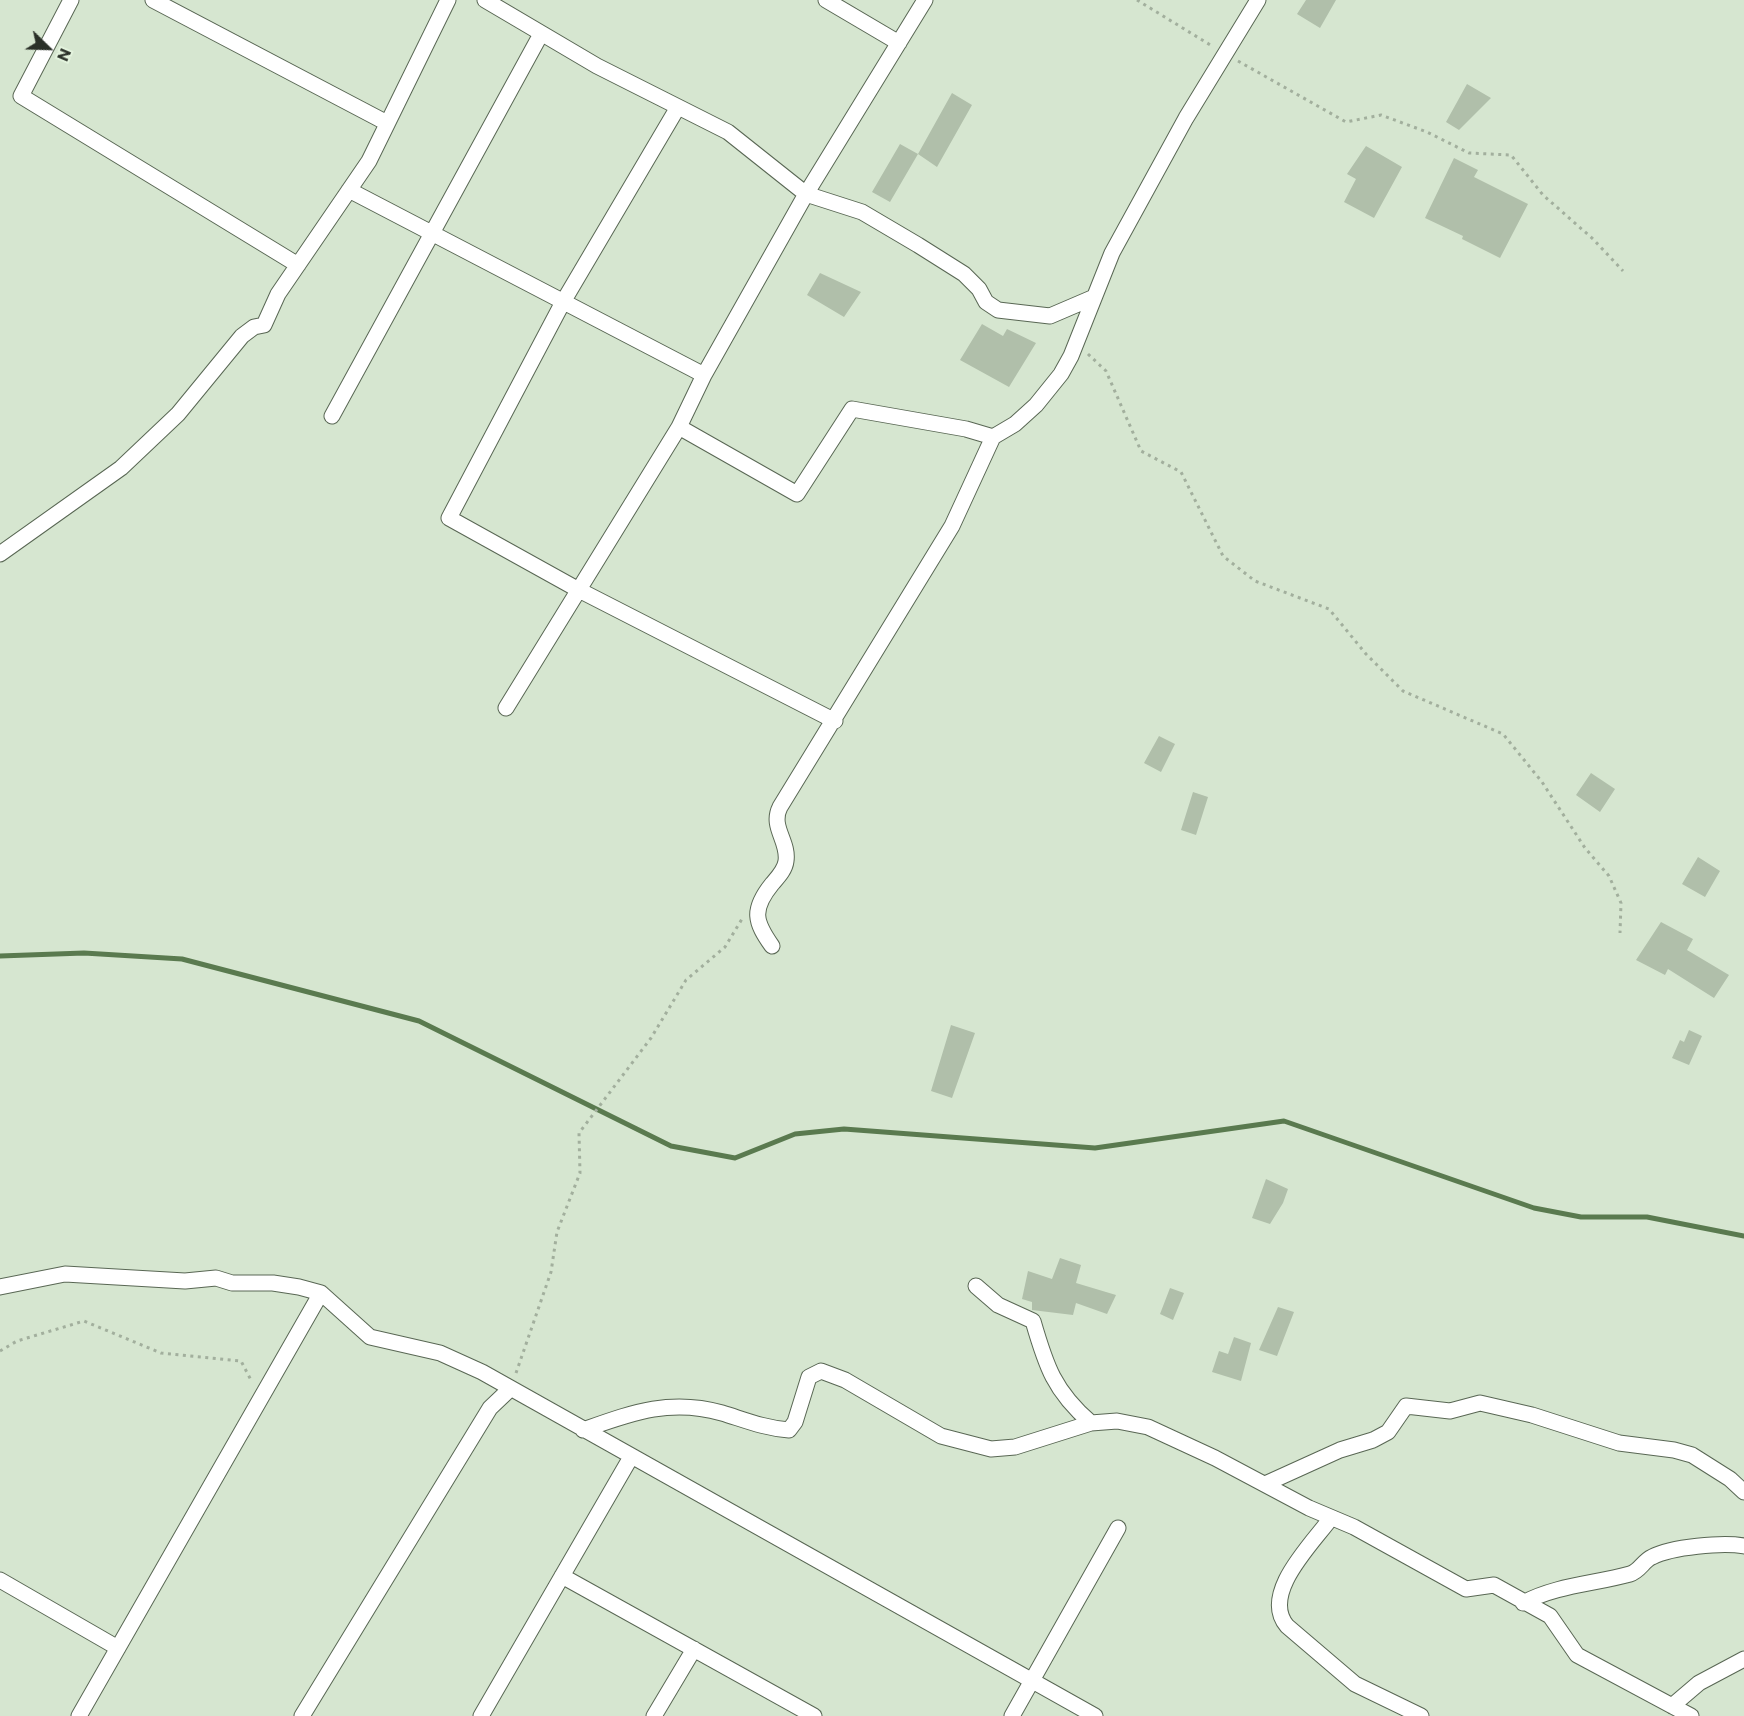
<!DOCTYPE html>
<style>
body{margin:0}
#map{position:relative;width:1744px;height:1716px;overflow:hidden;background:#d6e6d0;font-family:Commissioner,sans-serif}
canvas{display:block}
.north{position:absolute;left:18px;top:18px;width:60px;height:60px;-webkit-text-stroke:4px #e3f3dd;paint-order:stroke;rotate:113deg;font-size:16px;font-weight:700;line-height:24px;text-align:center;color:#2a3028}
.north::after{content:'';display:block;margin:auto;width:21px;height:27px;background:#2a3028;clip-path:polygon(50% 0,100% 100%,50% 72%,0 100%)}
</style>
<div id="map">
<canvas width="1744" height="1716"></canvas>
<div class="north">N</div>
</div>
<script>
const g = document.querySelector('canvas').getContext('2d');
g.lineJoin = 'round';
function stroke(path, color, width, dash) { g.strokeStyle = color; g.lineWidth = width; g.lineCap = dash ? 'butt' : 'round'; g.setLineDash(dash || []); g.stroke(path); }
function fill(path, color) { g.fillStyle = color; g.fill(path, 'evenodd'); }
const stream = new Path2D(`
 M0,956L84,953L182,959L419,1021L671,1146L735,1158L795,1134L844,1129L1095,1148L1284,1121L1534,1208L1581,1217H1647L1744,1236`);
const building = new Path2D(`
 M1306,0H1336L1320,28L1297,14Z
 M1467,84L1491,98L1459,130L1446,122Z
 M952,93L972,105L937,167L918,154Z
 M900,144L918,154L890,202L872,192Z
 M1366,146L1402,167L1374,218L1344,202L1356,179L1347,174Z
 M1454,158L1478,170L1474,177L1528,204L1500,258L1462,239L1463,236L1425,218Z
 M820,273L861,292L844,317L807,295Z
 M982,324L1003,336L1007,329L1036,343L1009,387L960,360Z
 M1159,736L1175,744L1161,772L1144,763Z
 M1591,773L1615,789L1600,812L1576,795Z
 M1193,792L1208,797L1196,835L1181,830Z
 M1698,857L1720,871L1705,897L1682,884Z
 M1661,922L1693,939L1687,950L1729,975L1714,998L1668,969L1665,975L1636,960Z
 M951,1025L975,1033L952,1098L931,1091Z
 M1689,1030L1702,1036L1689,1065L1672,1058L1680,1040L1684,1042Z
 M1266,1179L1288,1189L1283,1203L1270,1224L1252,1218Z
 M1060,1258L1081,1265L1076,1283L1116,1295L1107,1314L1076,1303L1073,1315L1032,1310V1302L1022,1299L1028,1271L1052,1279Z
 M1170,1288L1184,1293L1173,1320L1160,1314Z
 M1278,1307L1294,1312L1277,1356L1259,1350Z
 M1234,1337L1251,1343L1241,1381L1212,1372L1219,1351L1228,1354Z`);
const path = new Path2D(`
 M1137,0L1212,46
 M1238,61L1346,122L1381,115L1427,132L1469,153L1511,155L1543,195L1593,239L1623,271
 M1088,354L1106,371L1141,451L1181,472L1223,556L1255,581L1329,609L1366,654L1403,691L1503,734L1542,782L1585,848L1609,876L1621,903L1620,933
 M0,1351L17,1341L84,1321L161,1353L241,1361L252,1382
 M516,1373L551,1272L557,1232L580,1173L579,1133L651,1038L686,980L725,947L742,919`);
const street = new Path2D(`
 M71,0L21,96L298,265
 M153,0L387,123
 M485,0L597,66L728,132L806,194L862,212L918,245L964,274L979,289L986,302L998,310L1050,316L1092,298
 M826,0L899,43
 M678,107L563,302L449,518L577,589L835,721
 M349,190L704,375
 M332,416L541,34
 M679,427L797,494L852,409L966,429L993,437
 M0,554L121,468L178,414L242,336L254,327L264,325L278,294L369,161L448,0
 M506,708L679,427L704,375L806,194L925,0
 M772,946C755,922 751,910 772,884C778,877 785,870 786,861C789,841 770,827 780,807L952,526L993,437L1015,424L1036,405L1061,374L1071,356L1112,253L1186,118L1258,0
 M976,1286L998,1305L1033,1321C1046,1366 1054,1391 1091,1423
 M0,1287L65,1274L185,1281L216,1278L232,1283H273L299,1287L321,1293L370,1337L440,1353L482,1372L1095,1716
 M583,1430C631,1413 670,1398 722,1413C745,1420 764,1428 789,1430L795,1422L809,1377L821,1371L845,1380L941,1436L991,1449L1015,1447L1091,1423L1117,1421L1148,1427L1215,1458L1309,1508L1354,1527L1466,1589L1494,1585L1550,1616L1577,1655L1691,1716
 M1265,1484L1340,1450L1373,1440L1388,1432L1406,1406L1450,1411L1480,1403L1532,1415L1619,1443L1674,1450L1692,1455L1730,1479L1744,1492
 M1331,1518C1312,1544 1260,1594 1287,1626L1355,1684L1421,1716
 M562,1576L814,1716
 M0,1580L118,1648
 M1523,1603C1557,1585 1594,1584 1630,1574C1640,1571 1643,1561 1652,1557C1671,1547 1723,1542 1744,1546
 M1672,1706L1699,1683L1744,1659
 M79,1716L321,1293
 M302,1716L490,1408L510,1389
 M481,1716L631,1457
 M654,1716L694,1649
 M1012,1716L1118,1528`);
stroke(stream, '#5a7a4f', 5);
fill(building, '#b0bfaa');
stroke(street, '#596754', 17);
stroke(path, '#a2af9d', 3, [3, 4.5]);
stroke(street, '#fff', 15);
</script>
